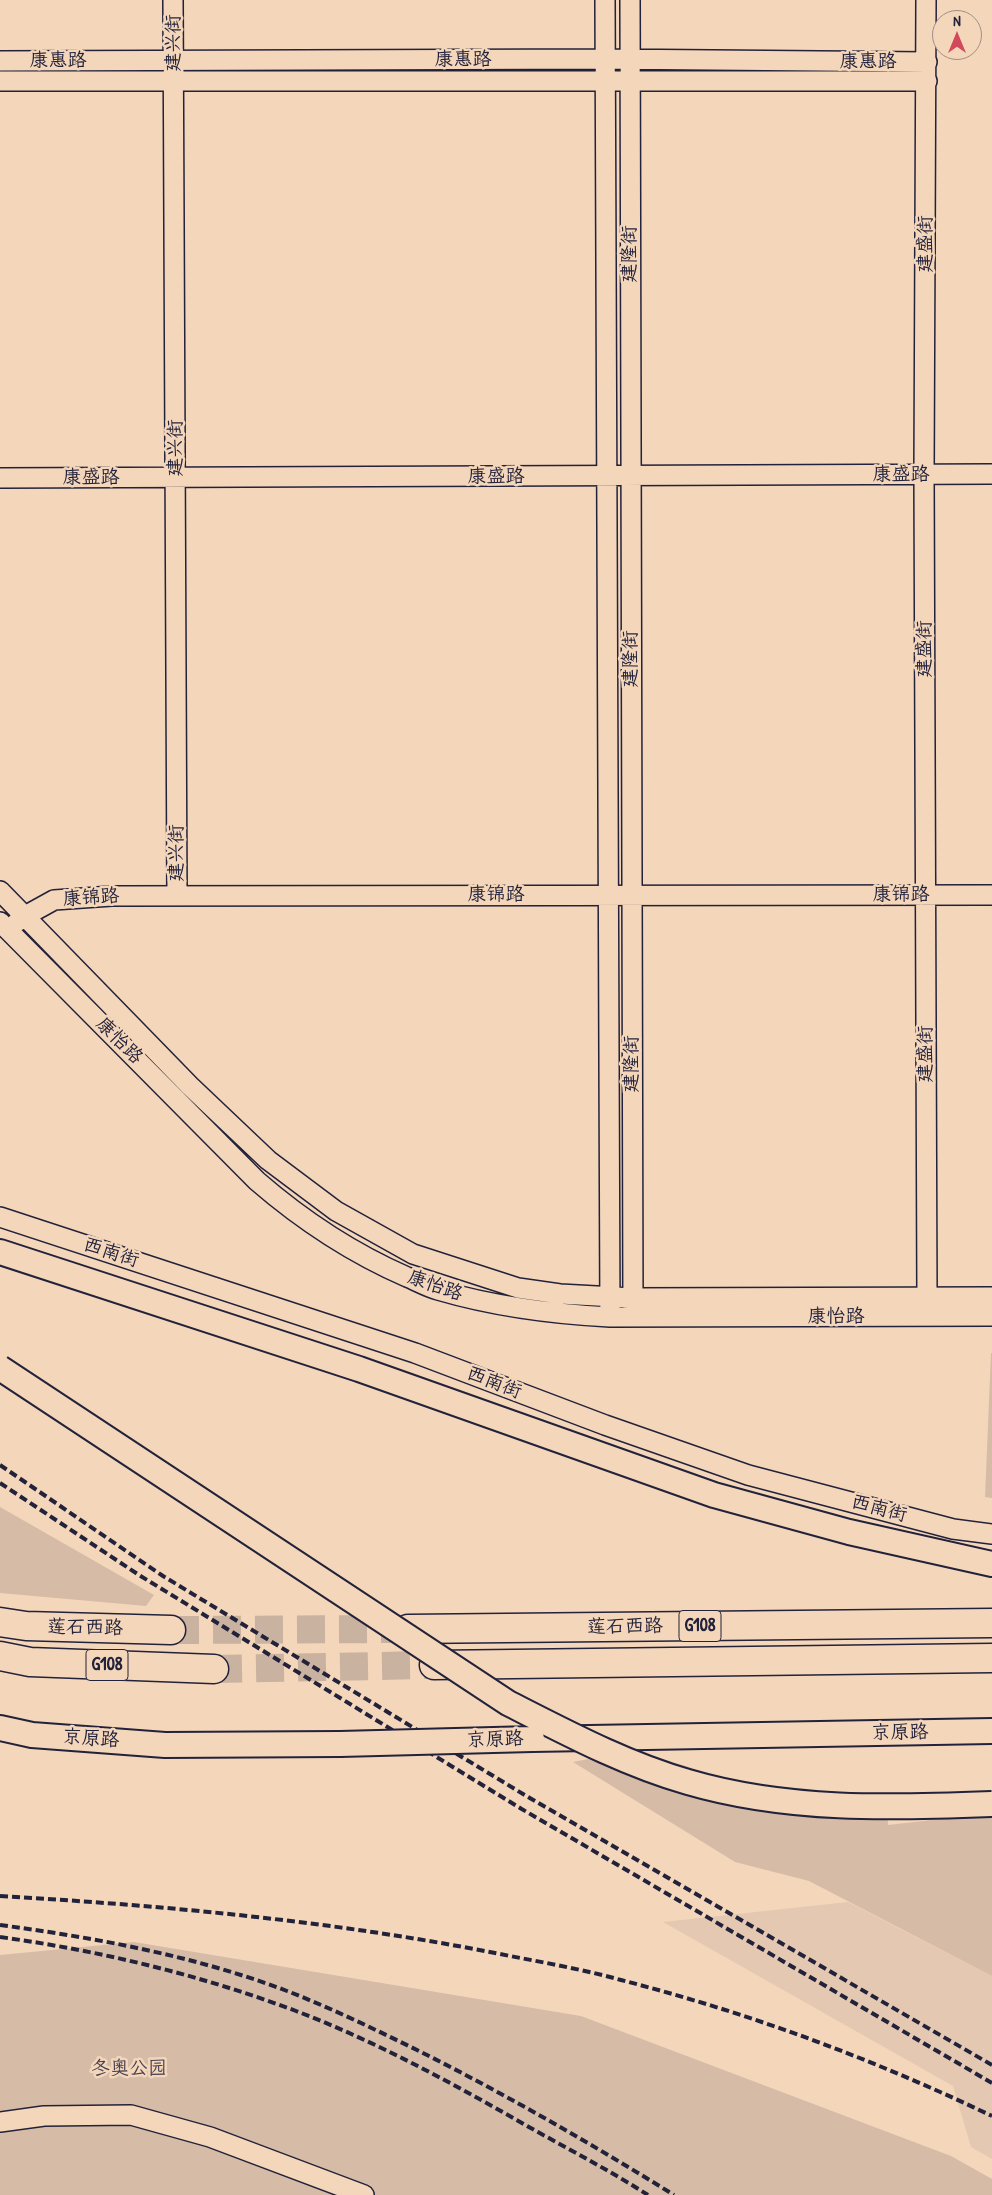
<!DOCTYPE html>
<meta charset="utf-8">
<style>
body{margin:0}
#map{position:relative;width:992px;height:2195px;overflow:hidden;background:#f4d6ba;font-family:"Patrick Hand",sans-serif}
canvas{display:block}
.north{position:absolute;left:932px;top:10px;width:50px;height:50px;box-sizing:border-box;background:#f4d6ba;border:1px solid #a08e87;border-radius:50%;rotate:0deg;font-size:14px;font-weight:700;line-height:20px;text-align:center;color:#22223b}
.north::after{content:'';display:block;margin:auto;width:18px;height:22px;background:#d1495b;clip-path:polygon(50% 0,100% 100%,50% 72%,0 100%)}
</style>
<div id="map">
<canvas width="992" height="2195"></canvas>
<div class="north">N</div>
</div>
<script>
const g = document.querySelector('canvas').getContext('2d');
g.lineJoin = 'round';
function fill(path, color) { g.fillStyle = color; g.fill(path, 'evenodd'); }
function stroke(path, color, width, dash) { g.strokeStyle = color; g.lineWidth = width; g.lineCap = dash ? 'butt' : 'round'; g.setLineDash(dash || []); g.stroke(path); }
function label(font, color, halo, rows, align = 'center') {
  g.font = font + ' "Patrick Hand","LXGW WenKai TC",sans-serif'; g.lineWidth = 5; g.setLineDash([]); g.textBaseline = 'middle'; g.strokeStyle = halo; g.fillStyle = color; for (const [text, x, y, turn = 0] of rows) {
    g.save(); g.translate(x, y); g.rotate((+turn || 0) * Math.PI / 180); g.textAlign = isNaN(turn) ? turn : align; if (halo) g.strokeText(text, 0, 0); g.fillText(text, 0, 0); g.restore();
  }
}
const built = new Path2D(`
 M848,1902L992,1976V2159L971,2147L953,2086L663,1922Z`);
const green = new Path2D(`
 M991,1353H992V1498L985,1497Z
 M0,1507L154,1595L146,1606L0,1593Z
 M634,1750L753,1787L887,1794L888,1825L992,1813V1976L809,1881L735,1862L573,1762Z
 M134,1942L581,2016L951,2156L992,2179V2195H0V1955Z`);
const highwayTunnel = new Path2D(`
 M171,1630L408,1629
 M214,1669L430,1665`);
const minor = new Path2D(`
 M173,0L177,896
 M605,0L610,1317
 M630,0L633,1317
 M926,0L924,474L927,1297
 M0,61L605,59L927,62
 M0,81H927
 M0,478L992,474
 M0,891L190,1086L268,1160L336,1211L413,1254L518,1288L560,1294L633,1298L992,1297
 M0,922L257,1181C302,1220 352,1253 407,1277C417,1281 427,1287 438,1290C496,1307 550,1314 610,1317L992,1316
 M17,922L25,916L54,900L112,896L992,895
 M0,1217L415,1353L605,1425L748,1475L953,1529L992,1534
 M0,2122L44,2116L131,2115L210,2137L364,2195`);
const major = new Path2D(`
 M0,1252L359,1369L714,1495L849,1532L992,1564
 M0,1728L32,1735L165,1745L340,1744
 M532,1739L992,1731`);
const highway = new Path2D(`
 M0,1622L26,1626L171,1630
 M408,1629L992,1623
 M0,1656L30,1662L214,1669
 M434,1665L992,1658`);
const rail = new Path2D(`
 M0,1465L163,1576L528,1797L992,2065
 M0,1483L139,1575L520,1808L992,2083
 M0,1896C172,1906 342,1922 510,1956C547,1963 585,1970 621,1980C749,2013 873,2059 992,2116
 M0,1925C97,1938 195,1956 287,1991C331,2008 374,2029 417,2050C505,2094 590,2143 674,2195
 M0,1937C102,1951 200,1975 296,2011C380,2043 459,2087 536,2131C574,2152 612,2172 648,2195`);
const majorBridge = new Path2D(`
 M0,1368L508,1703C567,1733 625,1764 688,1782C787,1811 890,1808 992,1804
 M340,1744L532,1739`);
const shields = [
 [700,1626,42],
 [107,1665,42]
];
const shieldNames = [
 ["G108",700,1626],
 ["G108",107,1665]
];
const streetNames = [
 ["建兴街",174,43,-90],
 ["康惠路",463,60],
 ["康惠路",58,61],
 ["康惠路",868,62],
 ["建盛街",926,244,-90],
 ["建隆街",630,254,-90],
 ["建兴街",176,448,-90],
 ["康盛路",901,475],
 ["康盛路",496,477],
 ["康盛路",91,478],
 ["建盛街",925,649,-90],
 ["建隆街",631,659,-90],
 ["建兴街",177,853,-90],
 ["康锦路",496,895],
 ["康锦路",901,895],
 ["康锦路",91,898,-4],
 ["康怡路",119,1041,45],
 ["建盛街",926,1054,-90],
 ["建隆街",632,1064,-90],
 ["西南街",111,1253,18],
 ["康怡路",435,1286,19],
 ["康怡路",836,1317],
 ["西南街",494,1383,21],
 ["西南街",879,1509,15],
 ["莲石西路",625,1627,-1],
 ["莲石西路",85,1628,1],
 ["京原路",900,1733,-1],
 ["京原路",91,1739,4],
 ["京原路",495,1740,-2]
];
const parkNames = [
 ["冬奥公园",129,2069]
];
fill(built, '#e4c8b1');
fill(green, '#d6bca7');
stroke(highwayTunnel, '#cab2a1', 28, [28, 14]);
stroke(minor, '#22223b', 22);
stroke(major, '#22223b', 28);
stroke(highway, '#22223b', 31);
stroke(minor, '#f4d6ba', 19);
stroke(major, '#f4d6ba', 24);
stroke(highway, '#f4d6ba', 28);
stroke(rail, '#22223b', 4, [8, 4]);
stroke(majorBridge, '#22223b', 28, []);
stroke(majorBridge, '#f4d6ba', 24);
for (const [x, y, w] of shields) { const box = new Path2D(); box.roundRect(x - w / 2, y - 15.5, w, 31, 4); g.fillStyle = '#f4d6ba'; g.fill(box); stroke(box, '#22223b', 1); }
label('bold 18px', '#22223b', null, shieldNames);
label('19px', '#22223b', '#f4d6ba', streetNames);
label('19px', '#464151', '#f4d6ba', parkNames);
</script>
